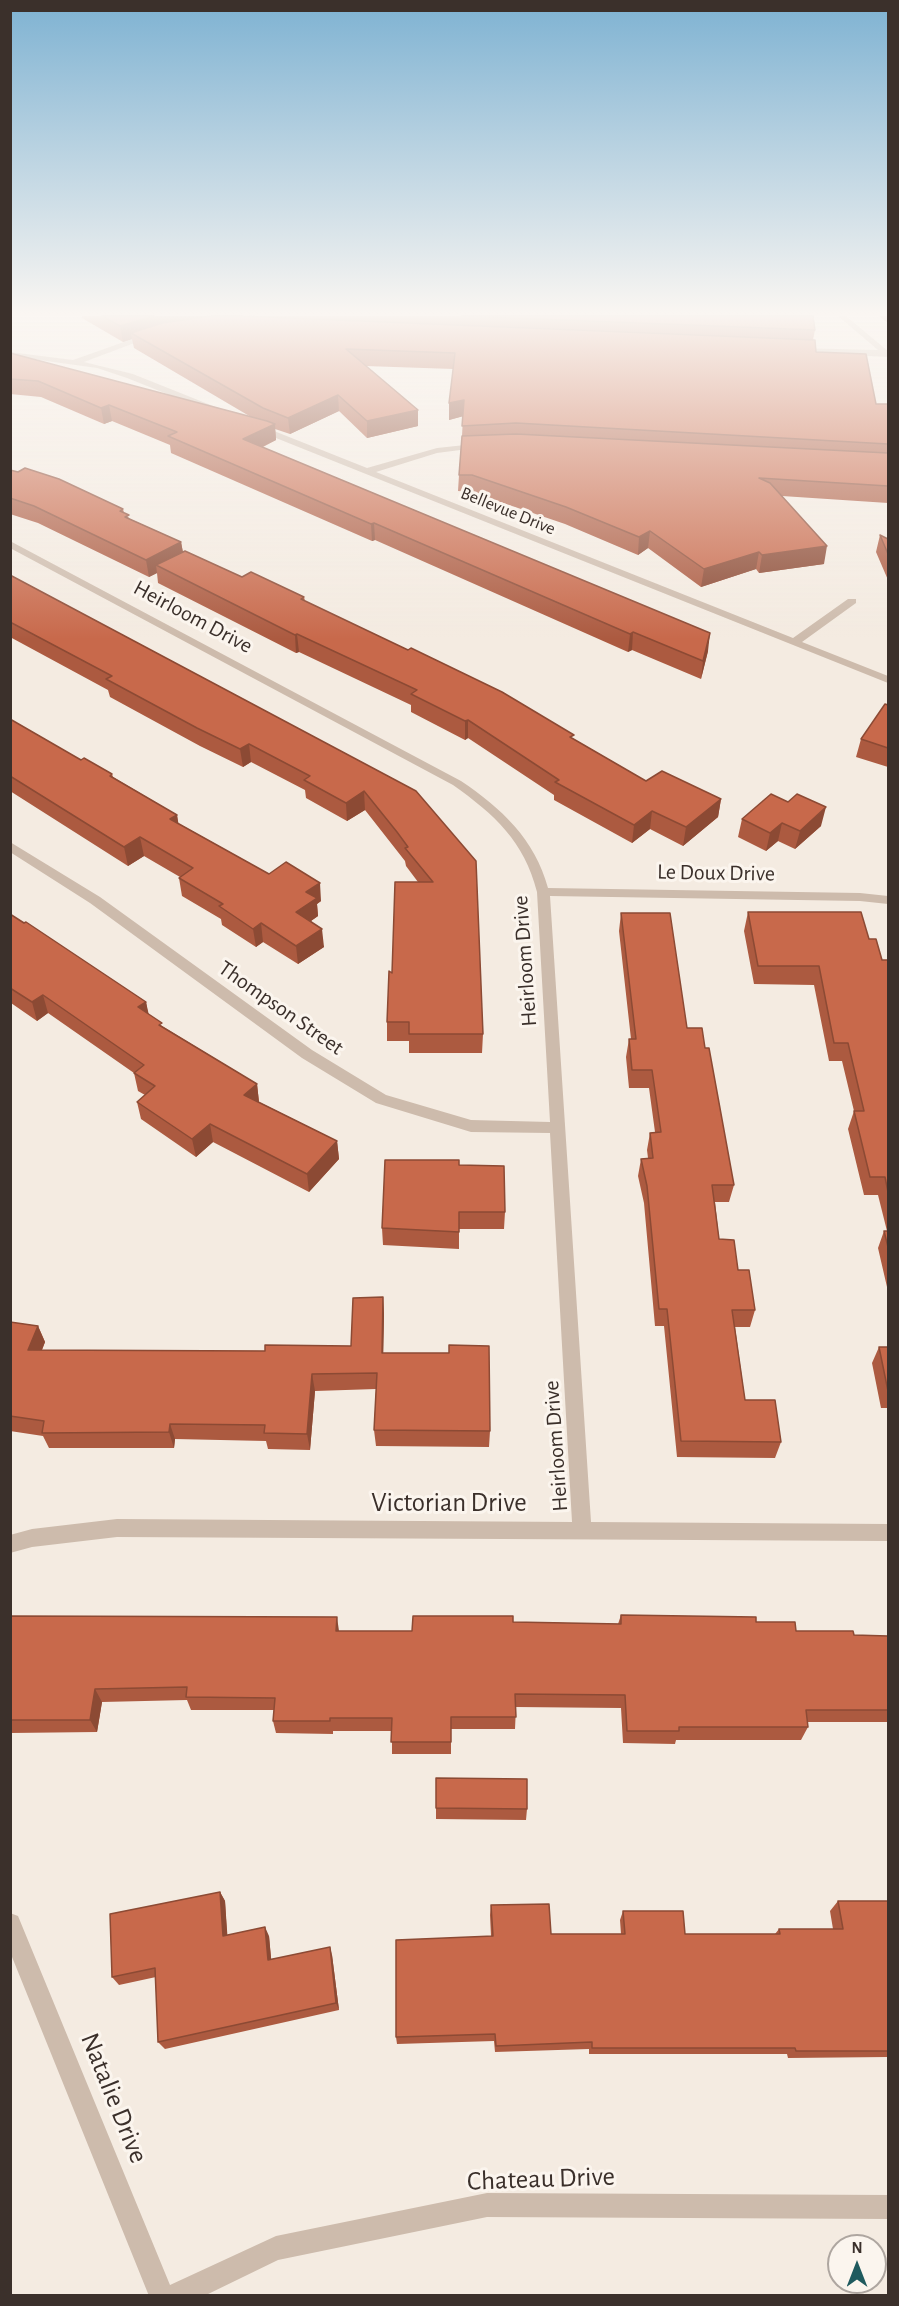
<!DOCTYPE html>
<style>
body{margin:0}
#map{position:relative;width:899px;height:2306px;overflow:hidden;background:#f4ebe1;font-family:"Alegreya Sans",sans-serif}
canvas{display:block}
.frame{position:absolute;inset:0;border:12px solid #3b302b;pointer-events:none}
.north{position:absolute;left:827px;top:2234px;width:60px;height:60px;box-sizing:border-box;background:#fbf5ee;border:2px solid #aea6a0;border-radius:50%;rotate:0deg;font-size:16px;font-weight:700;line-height:24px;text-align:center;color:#3b302b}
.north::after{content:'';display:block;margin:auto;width:21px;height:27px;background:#1f5a5e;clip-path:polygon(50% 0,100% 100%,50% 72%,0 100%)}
</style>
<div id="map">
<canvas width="899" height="2306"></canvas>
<div class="frame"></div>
<div class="north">N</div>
</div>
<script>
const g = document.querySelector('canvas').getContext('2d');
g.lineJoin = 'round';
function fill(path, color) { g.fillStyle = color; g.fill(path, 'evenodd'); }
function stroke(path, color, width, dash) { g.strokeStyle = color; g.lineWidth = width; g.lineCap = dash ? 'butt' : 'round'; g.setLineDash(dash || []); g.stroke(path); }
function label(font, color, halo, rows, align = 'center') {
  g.font = font + ' "Alegreya Sans",sans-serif'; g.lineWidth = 6; g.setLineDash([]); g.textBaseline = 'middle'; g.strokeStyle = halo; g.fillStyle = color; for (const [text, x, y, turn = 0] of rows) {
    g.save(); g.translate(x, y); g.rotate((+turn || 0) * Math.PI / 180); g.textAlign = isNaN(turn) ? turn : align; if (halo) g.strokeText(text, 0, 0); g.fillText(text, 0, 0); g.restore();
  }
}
const street = new Path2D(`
 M838,316H846L888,351V357L793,352V348H796L878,350Z
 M149,333L156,335L84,362L133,374L218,408V412H212L127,378L97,368L10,356V352L73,360Z
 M259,425L367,468L437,448L484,443V447L437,453L376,472L793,638L848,599H856V603L802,642L888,676V683L256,430L255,428Z
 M10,541L461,781C501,808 535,839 548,888L860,893L888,896V904L860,901L550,896L591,1522L888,1524V1541L117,1537L32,1547L10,1553V1535L32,1529L117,1519L572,1522L550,1133L471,1132L376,1103L302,1058L90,903L10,852V842L100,897L312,1050L386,1095L471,1120L550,1122L537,892C524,841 495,815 453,785L10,548Z
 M10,1913L18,1916L170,2285L276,2236L487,2193L888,2195V2219L487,2217L278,2260L204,2296H149L10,1952Z`);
const wall = new Path2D(`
 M82,316H813L815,330L813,340L816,352L876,404H888V503L782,496L824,564L759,573L756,569L701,587L648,548L638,555L565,524L471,492L458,491L459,475L462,436L463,416L449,420L453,369L365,366L418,426L367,438L339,411L290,434L275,429L276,440L263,447L708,651L701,679L632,650L628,652L375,540L372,541L171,453L170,445L112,421L104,424L41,397L10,394V353L251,417L134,348L132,339L123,342L82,318Z
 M879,316H888V323Z
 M10,470L123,509L124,513L130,519L181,542L183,552L242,577L304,597L305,601L574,739L646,781L721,799L718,817L683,846L650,829L632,843L554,800V795L468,738L465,740L411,712V705L299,652L296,653L158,583L157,573L149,577L38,523L10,514Z
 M880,535L888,539V580L876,552Z
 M10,575L416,791L483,1034L482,1053H409V1041H387V1022L392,973L418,882L406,866L405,861L365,810L347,821L306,798L305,790L251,762L243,767L200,746L110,697L108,690L10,637Z
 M888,705V767L856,757L861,739Z
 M10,719L81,760L112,774L113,777L177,815L178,823L269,874L321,901L317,904L318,916L311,921L324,947L298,964L263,942L256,947L222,925L221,919L182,896L179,878L180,877L144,856L128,866L10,791Z
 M788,802L821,826L795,849L778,841L766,851L738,837L742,819Z
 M748,912L869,939L882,960H888V1287H887L878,1248L884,1231H887L878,1195H864L848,1129L854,1111L842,1061H829L814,985L754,984L744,931Z
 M621,913L687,1028L705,1048L734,1185L729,1202H715L719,1239L738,1270L755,1310L750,1327H735L745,1400L781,1442L775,1458L677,1457L664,1326H655L644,1203L638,1176L641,1159L648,1158L647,1150L650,1133L655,1132L649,1088H629L626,1057L629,1039H631L619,931Z
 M10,914L146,1002L148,1014L162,1026L257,1084L259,1102L337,1141L339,1159L309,1192L213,1142L196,1157L141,1119L137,1102L145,1095L138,1091L134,1073L48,1013L37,1021L11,1003L10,1000Z
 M459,1165L505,1212L504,1229H459V1249L383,1245L382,1228Z
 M383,1297L384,1314L383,1353L490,1431L489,1447L376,1446L374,1430L376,1389L315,1391L310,1450L268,1449L266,1441L175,1439L174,1448H49L43,1436L10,1431V1322L38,1326L45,1342L42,1350L265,1351L351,1346Z
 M879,1347H888V1408H881L872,1363Z
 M621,1615L756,1622L796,1631L854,1635L888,1636V1726H887V1722H808V1727L801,1740H676L675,1744L623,1743L621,1708L516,1707L515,1729H451V1754H392V1731H333V1734L276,1733L273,1721L274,1710H191L187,1700L102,1702L97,1732L10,1733V1616L339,1631H412L513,1622L618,1624Z
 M436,1778L527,1809L526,1820L436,1819Z
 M220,1892L225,1901L227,1935L269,1936L271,1959L332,1955L339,2010L165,2049L158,2042L156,1977L119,1985L112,1977Z
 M838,1901H888V2057L788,2058L787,2054H589V2049L495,2052L494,2041L397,2044L396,2037L491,1936L490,1915L491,1905L551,1934H621L620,1920L623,1911L685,1934H775L779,1929H833L830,1911Z`);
const shadedWall = new Path2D(`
 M154,316H219L131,333L132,339L123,342L120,326Z
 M338,395L339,411L290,434L288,418Z
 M464,400V416L449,420V403Z
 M109,405L112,421L104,424L101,408Z
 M418,410V426L367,438V421Z
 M275,424L276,440L245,455L243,439Z
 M374,523L375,540L372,541L371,524Z
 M650,531L648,548L638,555L639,537Z
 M181,542L184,559L156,565L157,573L149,577L146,560Z
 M827,546L824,564L759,573L762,555Z
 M759,552L756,569L701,587L704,569Z
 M633,632L632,650L628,652L630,634Z
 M710,633L708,651L701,679L703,661Z
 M297,634L299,652L296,653L295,635Z
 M468,720V738L465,740V721Z
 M249,744L251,762L243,767L240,749Z
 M364,791L365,810L347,821L346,803Z
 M721,799L718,817L683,846L686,827Z
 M826,807L821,826L795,849L800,831Z
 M652,811L650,829L632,843L634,825Z
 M177,815L180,833L170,819Z
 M782,823L778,841L766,851L770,833Z
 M140,837L144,856L128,866L124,847Z
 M320,883L321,901L317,904L318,916L298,930L296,912L306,892Z
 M261,923L263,942L256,947L253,929Z
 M322,929L324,947L298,964L296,946Z
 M43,995L48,1013L37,1021L32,1002Z
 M146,1002L150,1020L138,1007Z
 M257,1084L259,1102L244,1095Z
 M210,1124L213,1142L196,1157L192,1139Z
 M337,1141L339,1159L309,1192L307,1174Z
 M383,1297L384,1314L383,1369L382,1353Z
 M38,1326L45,1342L35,1367L28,1350Z
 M312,1374L315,1391L310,1450L307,1434Z
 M170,1424L175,1439L174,1448L169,1432Z
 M337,1617L339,1631H336Z
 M95,1689L102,1702L97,1732L90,1720Z
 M220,1892L225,1901L228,1944L223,1936Z
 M265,1927L269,1936L272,1968L268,1960Z
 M330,1947L332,1955L339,2010L336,2003Z`);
const building = new Path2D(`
 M102,316H154L120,326Z
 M211,316H242L815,340L816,352L866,354L876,404H888V444L516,423L462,426L464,400L449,403L455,353L346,349L418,410L367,421L338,395L288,418L263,408L131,333L162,323Z
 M461,316H813L815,330Z
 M10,353L267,421L275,424L243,439L710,633L703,661L633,632L630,634L374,523L371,524L168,436L177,432L109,405L101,408L38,381L10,379Z
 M516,434L888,453V486L759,478L770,483L827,546L762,555L759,552L704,569L650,531L639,537L566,507L472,475H459L462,436Z
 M25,468L59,479L123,509L120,511L129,515L125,517L181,542L146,560L34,506L10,498V470L18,472Z
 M880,535L888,539V554Z
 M185,551L242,577L251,572L304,597L301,599L408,650L411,648L502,692L574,735L570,737L646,781L662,771L721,799L686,827L652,811L634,825L555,782L559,780L468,720L465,721L411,694L417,690L297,634L295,635L156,565Z
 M10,575L416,791L476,861L483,1034H409V1022H387L389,971L392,973L395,882H433L405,848L408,847L397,832L364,791L346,803L304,780L310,776L249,744L240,749L197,728L106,679L112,676L10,622Z
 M885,704L888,705V748L861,739Z
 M10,719L81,760L84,758L112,774L110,776L177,815L170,819L269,874L286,862L320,883L306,892L317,898L296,912L322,929L296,946L261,923L253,929L219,906L223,904L179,878L193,868L140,837L124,847L10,776Z
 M771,794L788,802L797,794L826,807L800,831L782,823L770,833L742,819Z
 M748,912H861L869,939H876L882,960H888V1192L885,1177H870L854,1111H864L848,1043H834L819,966H758Z
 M621,913H670L687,1028H702L705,1048H709L734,1185H712L719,1239L734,1240L738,1270H749L755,1310H732L745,1400H775L781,1442L681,1441L667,1309H659L647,1186L641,1159L653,1158L650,1133L661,1132L652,1070H632L629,1039H636Z
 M10,914L24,923L26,922L146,1002L138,1007L162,1023L159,1025L257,1084L244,1095L337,1141L307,1174L210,1124L192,1139L137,1102L155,1086L134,1073L144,1065L43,995L32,1002L10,988Z
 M385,1160H459V1165L504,1166L505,1212H459V1232L382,1228Z
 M884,1231H888V1247Z
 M383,1297L382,1353H449V1345L489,1346L490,1431L374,1430L377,1373L312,1374L307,1434L264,1433L265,1425L170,1424L169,1432L42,1433L44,1421L10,1416V1322L38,1326L28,1350L265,1351V1345L351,1346L353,1298Z
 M879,1347H888V1391Z
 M621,1615L756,1617V1622H795L796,1631H853L854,1635L888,1636V1710H806L808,1727H679V1731H627L625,1695L515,1694L516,1717H451V1742H391L392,1718H330V1721H273L275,1698L186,1697L187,1687L95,1689L90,1720H10V1616L337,1617L336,1631H412L413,1616H513V1622L621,1624Z
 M436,1778L527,1779V1809L436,1808Z
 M220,1892L223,1936L265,1927L268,1960L330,1947L336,2003L158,2042L155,1968L112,1977L110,1914Z
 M838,1901H888V2051H796L795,2048H592V2042L496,2046L495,2034L396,2037V1940L493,1936L491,1905L549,1904L551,1934H625L623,1911H683L685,1934H780L779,1929H843Z`);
const farStreetnames = [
 ["Bellevue Drive",508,511,22]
];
const streetNames = [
 ["Heirloom Drive",193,617,28],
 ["Le Doux Drive",716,873,1],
 ["Heirloom Drive",525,961,-94],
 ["Thompson Street",281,1008,35],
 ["Heirloom Drive",556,1446,-94]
];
const nearStreetnames = [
 ["Victorian Drive",449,1503],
 ["Natalie Drive",114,2098,68],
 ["Chateau Drive",541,2179,-2]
];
fill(street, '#cdbbac');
fill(wall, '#ac5a40');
fill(shadedWall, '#8c4a34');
fill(building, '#c8694b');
stroke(building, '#8c4a34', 1.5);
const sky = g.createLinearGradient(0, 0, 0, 639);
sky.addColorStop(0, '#7eb2d2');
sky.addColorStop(0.49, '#faf6f2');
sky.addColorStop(1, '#faf6f200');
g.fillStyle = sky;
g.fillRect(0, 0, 899, 639);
label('18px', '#3b302b', '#fbf5ee', farStreetnames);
label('22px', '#3b302b', '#fbf5ee', streetNames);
label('27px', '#3b302b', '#fbf5ee', nearStreetnames);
</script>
